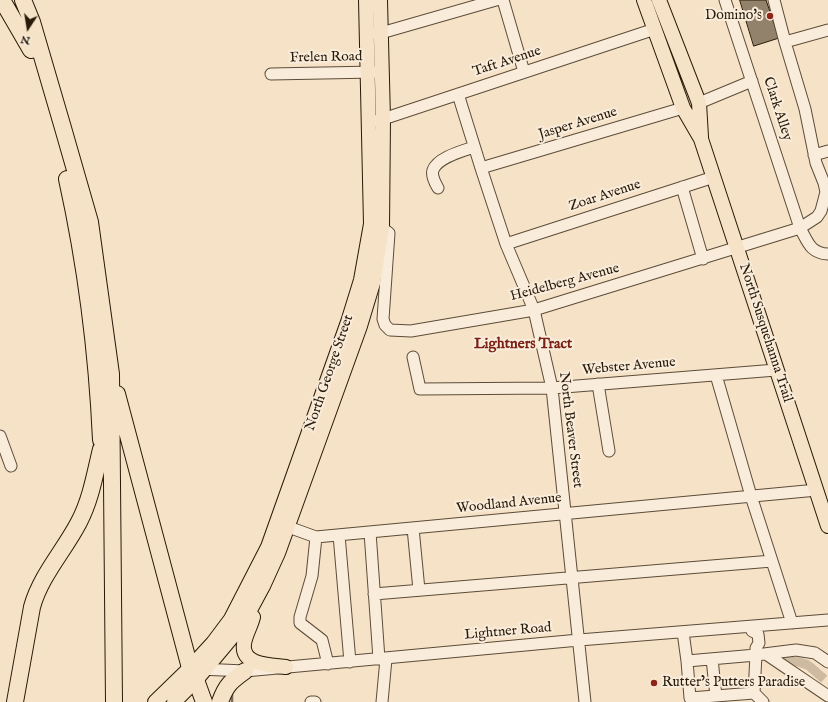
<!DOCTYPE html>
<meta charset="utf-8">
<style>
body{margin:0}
#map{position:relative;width:828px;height:702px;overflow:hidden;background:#f6e2c7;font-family:"IM FELL English",serif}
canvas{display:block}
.north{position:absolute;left:8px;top:8px;width:40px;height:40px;-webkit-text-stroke:3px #f9ecdb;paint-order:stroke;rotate:192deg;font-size:11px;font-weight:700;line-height:16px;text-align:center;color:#281a08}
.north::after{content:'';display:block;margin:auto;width:14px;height:18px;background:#281a08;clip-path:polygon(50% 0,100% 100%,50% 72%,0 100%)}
</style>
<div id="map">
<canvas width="828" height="702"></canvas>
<div class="north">N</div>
</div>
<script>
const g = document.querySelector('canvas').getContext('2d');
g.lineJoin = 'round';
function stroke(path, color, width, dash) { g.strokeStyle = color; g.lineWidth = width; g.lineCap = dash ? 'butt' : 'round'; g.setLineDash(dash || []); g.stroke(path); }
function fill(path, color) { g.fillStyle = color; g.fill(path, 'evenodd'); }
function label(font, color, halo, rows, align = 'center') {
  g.font = font + ' "IM FELL English",serif'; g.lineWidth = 4; g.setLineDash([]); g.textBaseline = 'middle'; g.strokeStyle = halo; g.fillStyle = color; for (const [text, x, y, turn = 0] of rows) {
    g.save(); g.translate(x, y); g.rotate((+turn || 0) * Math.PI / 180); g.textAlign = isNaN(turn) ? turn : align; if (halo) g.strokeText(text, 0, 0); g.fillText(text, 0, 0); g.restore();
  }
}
const stream = new Path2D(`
 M232,702V691`);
const building = new Path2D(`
 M740,0H766L779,38L754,46Z`);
const minorTunnel = new Path2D(`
 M786,657L787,665
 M794,666L795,657
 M802,668L805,659
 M809,672L815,665
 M817,679L823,672`);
const minor = new Path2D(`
 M503,0L524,72
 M725,0L800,228C808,242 810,253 828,254
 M374,33H381L496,0
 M785,42L828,30
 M271,74L375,72
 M458,94L481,168L506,244L534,310L552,388L585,702
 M699,103L752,81
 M375,121L383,119L655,29
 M814,155L828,151
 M481,168L683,108
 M682,187L703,259
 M438,188C435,183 431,176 433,170C438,157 463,151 474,147
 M382,228L389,233L383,319L385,325L390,330L411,331L534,310L800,228L817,217L821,211L826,192L824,183L816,163L805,109L785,42L774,0
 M506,244L714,177
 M413,357L420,389L552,388L776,370
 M716,375L751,496L792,623
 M598,384L609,451
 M0,436L11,466
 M280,524L316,537L817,490
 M413,528L419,590
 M370,532L379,659
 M339,535L350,662
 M316,537L312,576L300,617V623L322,640L328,664
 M374,594L772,561
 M752,631L758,634L759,643L756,648V655L796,650L815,653L828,662
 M683,632L687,661L690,698L754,693L763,702
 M766,654L828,696
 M712,659L716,696
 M687,661L756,655L754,693
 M199,669L245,671L579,640L828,620
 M311,702H315
 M382,702L386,659`);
const major = new Path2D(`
 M644,0L683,108L701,139L828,526
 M659,0L699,103L701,137
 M253,617C251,626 245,635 244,644C241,666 272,665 286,667
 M155,702L190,668L213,643L231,619L268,547L348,322L361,280L371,224L366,0
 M174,702L196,680L242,625L263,586L278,553L360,326L373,283L382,228L383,119L380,0`);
const highway = new Path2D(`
 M2,0L31,50
 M23,0L32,22L63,128L90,222L111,374L114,702
 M67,179C86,265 97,352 101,440
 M117,394L190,668L196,680L204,702
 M15,702L32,607C41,575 64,551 79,522C91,499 95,474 101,449
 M220,702C226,685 231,681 245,671`);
const markers = [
 [770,16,4,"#8f2418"],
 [654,683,4,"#8f2418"]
];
const poiNames = [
 ["Domino's",762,16],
 ["Rutter’s Putters Paradise",662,683,"left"]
];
const streetNames = [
 ["Frelen Road",326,58,-1],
 ["Taft Avenue",507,62,-18],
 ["Clark Alley",777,109,72],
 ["Jasper Avenue",578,124,-17],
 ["Zoar Avenue",605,196,-18],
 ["Heidelberg Avenue",565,283,-15],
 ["North Susquehanna Trail",765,333,72],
 ["Webster Avenue",629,367,-5],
 ["North George Street",330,373,-71],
 ["North Beaver Street",570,430,83],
 ["Woodland Avenue",509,504,-6],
 ["Lightner Road",508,632,-5]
];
const neighbourhoodNames = [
 ["Lightners Tract",523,345]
];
stroke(stream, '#7a6954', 2.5);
fill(building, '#93826b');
stroke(building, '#281a08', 1);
stroke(minorTunnel, '#cdbaa1', 11, [11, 5.5]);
stroke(minor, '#5c4c38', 13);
stroke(major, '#281a08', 16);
stroke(highway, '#281a08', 18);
stroke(minor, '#f9ecdb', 11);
stroke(major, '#f6e2c7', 14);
stroke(highway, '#f6e2c7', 16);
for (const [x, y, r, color] of markers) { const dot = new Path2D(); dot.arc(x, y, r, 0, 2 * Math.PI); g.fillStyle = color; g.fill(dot); stroke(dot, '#f9ecdb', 1.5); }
label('14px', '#281a08', '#f9ecdb', poiNames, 'right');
label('14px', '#281a08', '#f9ecdb', streetNames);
label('bold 15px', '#7a1f14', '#f9ecdb', neighbourhoodNames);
</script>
